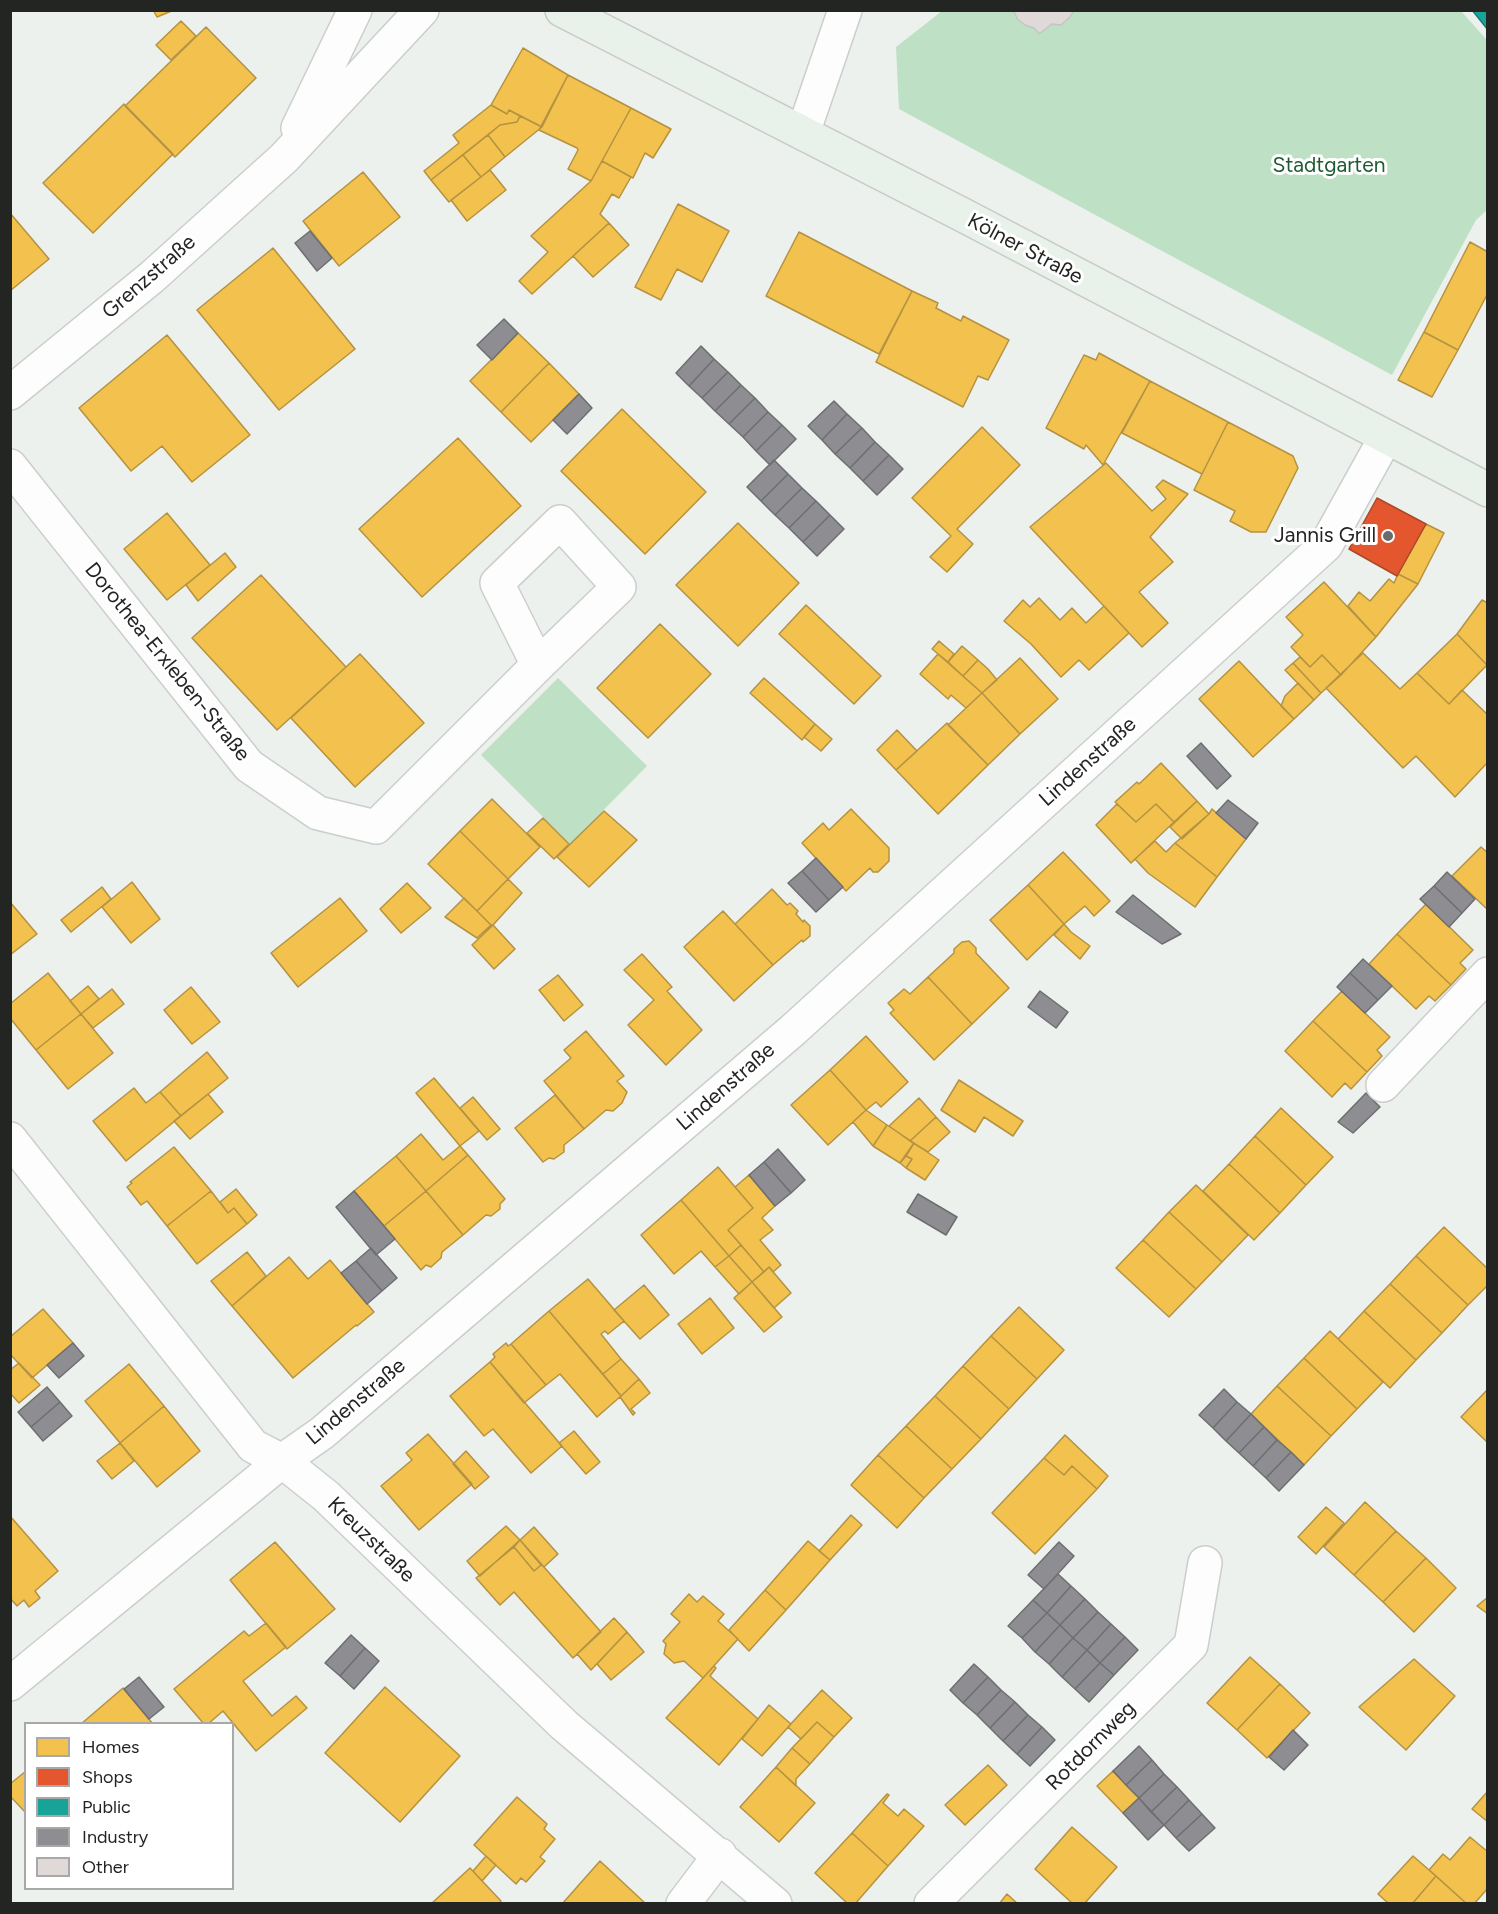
<!DOCTYPE html>
<meta charset="utf-8">
<style>
body{margin:0}
#map{position:relative;width:1498px;height:1914px;overflow:hidden;background:#ecf1ed;font-family:Figtree,sans-serif}
canvas{display:block}
.frame{position:absolute;inset:0;border:12px solid #232523;pointer-events:none}
.legend{position:absolute;left:24px;top:1722px;width:210px;height:168px;box-sizing:border-box;background:#fff;border:2px solid #a7a8a7;margin:0;padding:8px 10px;list-style:none;font-size:18px;color:#232523}
.legend li{display:flex;align-items:center;gap:12px;height:30px}
.legend b{width:30px;border:2px solid #a7a8a7}
</style>
<div id="map">
<canvas width="1498" height="1914"></canvas>
<div class="frame"></div>
<ul class="legend">
<li><b style="height:16px;background:#f2c14e"></b>Homes</li>
<li><b style="height:16px;background:#e4572e"></b>Shops</li>
<li><b style="height:16px;background:#17a398"></b>Public</li>
<li><b style="height:16px;background:#8d8d92"></b>Industry</li>
<li><b style="height:16px;background:#dfd9d8"></b>Other</li>
</ul>
</div>
<script>
const g = document.querySelector('canvas').getContext('2d');
g.lineJoin = 'round';
function fill(path, color) { g.fillStyle = color; g.fill(path, 'evenodd'); }
function stroke(path, color, width, dash) { g.strokeStyle = color; g.lineWidth = width; g.lineCap = dash ? 'butt' : 'round'; g.setLineDash(dash || []); g.stroke(path); }
function label(font, color, halo, rows, align = 'center') {
  g.font = font + ' Figtree,sans-serif'; g.lineWidth = 6; g.setLineDash([]); g.textBaseline = 'middle'; g.strokeStyle = halo; g.fillStyle = color; for (const [text, x, y, turn = 0] of rows) {
    g.save(); g.translate(x, y); g.rotate((+turn || 0) * Math.PI / 180); g.textAlign = isNaN(turn) ? turn : align; if (halo) g.strokeText(text, 0, 0); g.fillText(text, 0, 0); g.restore();
  }
}
const green = new Path2D(`
 M942,11H1461L1487,40V210L1476,220L1392,375L899,109L896,47Z
 M558,678L647,766L570,844L481,755Z`);
const homes = new Path2D(`
 M153,10H174L157,17Z
 M181,21L196,36L171,60L156,45Z
 M206,27L256,78L175,157L125,106Z
 M523,48L568,75L542,127L509,110L507,114L491,105Z
 M568,75L631,108L591,181L568,169L578,150L577,148L539,130Z
 M124,104L173,154L93,233L43,183Z
 M491,105L507,114L509,110L520,116L517,122L500,125L431,180L424,171L459,143L453,135Z
 M631,108L671,129L653,158L645,153L633,178L602,161Z
 M520,116L542,127L505,157L488,135L500,125L517,122Z
 M488,135L505,157L481,177L463,155Z
 M463,155L481,177L449,202L431,180Z
 M602,161L631,177L619,198L612,194L600,214L609,223L532,294L519,281L548,252L531,236L591,181Z
 M490,170L506,190L467,221L451,200Z
 M363,172L400,217L339,266L303,221Z
 M678,204L729,231L702,282L677,269L661,300L635,287Z
 M10,213L49,259L10,291Z
 M609,223L629,245L593,277L573,256Z
 M799,232L912,291L879,354L766,296Z
 M1470,242L1488,252V293L1458,350L1424,332Z
 M273,248L355,349L279,410L197,310Z
 M912,291L938,303L936,308L961,321L963,316L1009,340L988,380L978,376L963,407L876,362Z
 M1424,332L1458,350L1432,397L1398,380Z
 M518,333L549,363L501,412L470,381Z
 M167,335L250,435L192,482L162,446L131,471L79,408Z
 M1099,353L1150,381L1103,465L1086,445L1084,449L1046,428L1084,355L1096,360Z
 M549,363L579,394L531,442L501,412Z
 M1150,381L1228,422L1202,474L1122,433Z
 M622,409L706,492L645,554L561,471Z
 M1228,422L1293,456L1298,468L1266,532H1251L1230,521L1235,511L1194,490Z
 M982,427L1020,465L957,529L973,544L947,572L930,557L951,536L912,498Z
 M458,438L521,506L422,597L359,529Z
 M1106,463L1152,511L1166,499L1156,487L1163,480L1188,494L1150,537L1173,562L1139,592L1168,623L1142,647L1030,527Z
 M167,513L210,565L167,600L124,549Z
 M738,523L799,583L738,646L676,585Z
 M1426,524L1444,533L1418,584L1398,574Z
 M225,553L236,567L198,601L186,585Z
 M1398,574L1418,584L1376,637L1348,606L1359,592L1370,601L1389,579L1394,583Z
 M261,575L346,667L277,730L192,638Z
 M1324,582L1376,637L1341,675L1322,655L1310,667L1291,647L1303,635L1286,617Z
 M1039,598L1060,620L1072,608L1086,623L1104,606L1129,633L1089,670L1079,660L1061,677L1031,644L1004,621L1023,600L1030,607Z
 M1482,600L1488,603L1487,665L1457,634Z
 M806,605L881,676L854,704L779,634Z
 M660,624L711,674L648,738L597,688Z
 M1457,634L1487,665L1449,704L1417,673Z
 M939,641L954,654L948,662L932,649Z
 M962,646L978,660L963,676L948,662Z
 M1363,653L1400,689L1417,673L1449,704L1462,690L1488,715V762L1455,797L1416,756L1403,768L1326,688Z
 M360,654L424,723L355,787L291,718Z
 M938,654L982,693L966,708L951,695L948,699L920,674Z
 M1322,655L1341,675L1321,693L1293,663L1300,657L1310,667Z
 M1020,658L1058,699L1020,734L982,693Z
 M978,660L988,669L997,680L982,693L963,676Z
 M1239,661L1294,719L1253,757L1199,699Z
 M1293,663L1321,693L1314,700L1285,670Z
 M764,678L815,724L802,740L750,693Z
 M1298,683L1314,700L1294,719L1281,706L1285,696Z
 M982,693L1020,734L988,765L948,725Z
 M947,723L988,765L938,814L896,770Z
 M815,724L832,739L821,751L804,737Z
 M897,730L917,751L896,770L877,750Z
 M1161,763L1197,801L1174,822L1156,804L1136,822L1115,802L1137,782L1139,784Z
 M492,799L540,847L508,879L460,831Z
 M1197,801L1209,814L1182,839L1170,827Z
 M1117,804L1136,822L1156,804L1174,822L1131,863L1096,825Z
 M851,809L889,848V861L878,872H873L870,868L846,891L802,843L823,823L829,830Z
 M1212,809L1246,839L1217,877L1175,843L1209,814Z
 M604,811L637,840L589,887L557,857Z
 M543,818L569,844L554,859L527,833Z
 M460,831L508,879L477,911L428,864Z
 M1155,841L1166,852L1175,843L1217,877L1195,907L1148,873L1135,859Z
 M1481,847L1488,853V910L1452,876Z
 M1063,852L1110,901L1094,916L1085,906L1064,924L1028,885Z
 M508,879L522,893L493,925H491L477,911Z
 M132,882L160,919L131,943L102,907Z
 M407,883L431,908L401,933L380,909Z
 M1028,885L1064,924L1027,960L990,920Z
 M102,887L111,899L71,932L61,920Z
 M772,889L787,905L790,903L798,911L796,914L803,922L804,920L810,926V936L803,942L802,940L773,965L735,924Z
 M340,898L367,931L298,987L271,953Z
 M464,898L491,925L477,938L445,917Z
 M10,902L37,934L10,955Z
 M1426,904L1473,950L1460,963L1466,969L1451,985L1397,934Z
 M723,911L773,965L734,1001L684,947Z
 M1064,924L1071,932L1090,946L1080,959L1054,935Z
 M493,925L515,949L494,969L472,945Z
 M1397,934L1451,985L1435,1001L1429,996L1416,1009L1369,964Z
 M969,941L976,948V953L1009,988L972,1024L928,977L954,953V949L962,942Z
 M642,954L672,987L667,991L702,1030L666,1065L628,1025L654,1000L624,970Z
 M48,973L81,1014L36,1050L10,1018V1004Z
 M558,975L583,1005L564,1021L539,990Z
 M928,977L972,1024L934,1060L890,1013L894,1010L888,1003L904,989L910,994Z
 M88,986L99,999L81,1014L70,1001Z
 M191,987L220,1022L192,1044L164,1010Z
 M112,989L124,1004L93,1028L81,1014Z
 M1342,991L1390,1037L1377,1050L1382,1056L1367,1072L1313,1021Z
 M81,1014L113,1053L68,1089L36,1050Z
 M1313,1021L1367,1072L1351,1089L1345,1083L1332,1097L1285,1051Z
 M586,1031L624,1076L617,1081L627,1092L622,1103L613,1111L606,1110L584,1129L544,1081L571,1058L564,1050Z
 M866,1036L908,1082L881,1107L876,1102L866,1110L830,1070Z
 M207,1052L228,1078L181,1116L160,1092Z
 M830,1070L866,1110L828,1145L791,1105Z
 M434,1078L479,1131L460,1146L416,1093Z
 M959,1080L1023,1121L1013,1136L984,1117L975,1132L941,1110Z
 M134,1088L146,1103L160,1092L181,1116L126,1161L93,1121Z
 M208,1094L223,1112L190,1139L174,1121Z
 M555,1095L584,1129L564,1145V1152L554,1159L549,1158L543,1162L515,1128Z
 M473,1097L500,1129L487,1140L460,1108Z
 M919,1098L936,1117L910,1141L889,1126Z
 M1281,1108L1333,1157L1306,1185L1255,1136Z
 M866,1110L887,1125L873,1146L853,1122Z
 M936,1117L950,1132L928,1152L910,1141Z
 M887,1125L914,1143L900,1163L873,1146Z
 M421,1134L443,1160L460,1146L468,1155L426,1191L396,1156Z
 M1255,1136L1306,1185L1280,1213L1229,1164Z
 M914,1143L939,1160L925,1180L906,1168L912,1159L906,1156Z
 M174,1147L211,1191L167,1226L147,1201L141,1205L127,1187L132,1183L130,1182Z
 M468,1155L505,1199L500,1204V1209L491,1216L486,1215L463,1235L426,1191Z
 M396,1156L426,1191L384,1226L354,1191Z
 M906,1156L912,1159L906,1168L900,1163Z
 M1229,1164L1280,1213L1254,1240L1203,1191Z
 M718,1167L753,1208L728,1230L741,1245L729,1256L681,1200Z
 M749,1175L775,1206L762,1218L773,1230L760,1240L781,1265L773,1272L769,1267L764,1272L728,1230L753,1208L735,1187Z
 M1196,1185L1248,1235L1222,1262L1169,1212Z
 M236,1189L257,1215L247,1224L234,1208L228,1213L220,1202Z
 M211,1191L228,1213L234,1208L247,1224L197,1264L167,1226Z
 M426,1191L463,1235L442,1252L441,1258L431,1267L426,1265L421,1270L384,1226Z
 M681,1200L729,1256L715,1267L701,1251L674,1274L641,1235Z
 M1169,1212L1222,1262L1196,1289L1143,1240Z
 M1444,1227L1488,1269V1285L1468,1305L1416,1256Z
 M1143,1240L1196,1289L1169,1317L1116,1268Z
 M741,1245L764,1272L752,1282L729,1256Z
 M247,1252L266,1276L232,1306L211,1281Z
 M729,1256L752,1282L739,1294L715,1267Z
 M1416,1256L1468,1305L1442,1333L1390,1284Z
 M289,1257L308,1279L330,1260L374,1312L357,1326L356,1325L293,1378L232,1306Z
 M769,1267L791,1293L774,1308L752,1282Z
 M588,1279L624,1321L608,1334L605,1331L601,1334L621,1359L603,1374L549,1311Z
 M752,1282L782,1317L764,1332L734,1298Z
 M1390,1284L1442,1333L1416,1360L1364,1311Z
 M644,1285L669,1315L640,1339L614,1310Z
 M710,1298L734,1328L702,1354L678,1324Z
 M1019,1307L1064,1350L1037,1379L991,1336Z
 M43,1309L73,1343L32,1378L10,1354V1337Z
 M549,1311L621,1396L597,1417L560,1374L546,1385L511,1344Z
 M1364,1311L1416,1360L1390,1388L1338,1339Z
 M1330,1331L1383,1382L1357,1409L1304,1358Z
 M991,1336L1037,1379L1009,1409L963,1366Z
 M506,1343L508,1346L511,1344L546,1385L524,1403L490,1362L495,1357L493,1354Z
 M1304,1358L1357,1409L1331,1436L1277,1386Z
 M621,1359L639,1379L621,1396L603,1374Z
 M490,1362L562,1446L531,1473L493,1429L484,1436L450,1396Z
 M19,1363L40,1385L19,1403L10,1393V1370Z
 M129,1364L164,1406L120,1443L85,1401Z
 M963,1366L1009,1409L981,1439L935,1396Z
 M639,1379L650,1393L631,1409L635,1413L633,1415L620,1397Z
 M1277,1386L1331,1436L1304,1465L1251,1414Z
 M1488,1389V1443L1461,1417Z
 M935,1396L981,1439L952,1469L906,1426Z
 M164,1406L200,1451L157,1487L120,1443Z
 M906,1426L952,1469L924,1498L878,1455Z
 M574,1431L600,1462L586,1474L559,1443Z
 M428,1434L472,1484L419,1530L381,1486L412,1460L406,1453Z
 M1065,1435L1108,1476L1097,1489L1072,1466L1064,1475L1044,1458Z
 M120,1443L134,1461L112,1479L97,1461Z
 M466,1451L489,1477L475,1489L453,1464Z
 M878,1455L924,1498L897,1528L851,1485Z
 M1044,1458L1064,1475L1072,1466L1097,1489L1035,1554L992,1513Z
 M1365,1502L1396,1531L1354,1575L1324,1547Z
 M1326,1507L1344,1523L1316,1554L1298,1537Z
 M851,1515L862,1525L830,1560L819,1551Z
 M10,1516L58,1571L35,1591L40,1598L29,1607L24,1600L17,1606L10,1598Z
 M506,1526L520,1540L480,1576L467,1561Z
 M534,1527L558,1554L544,1567L520,1540Z
 M1396,1531L1426,1558L1383,1602L1354,1575Z
 M520,1540L541,1565L534,1571L514,1547Z
 M808,1541L830,1560L786,1610L765,1590Z
 M275,1542L335,1609L287,1649L230,1580Z
 M514,1547L534,1571L541,1565L544,1567L601,1632L573,1658L514,1592L500,1605L476,1578Z
 M1426,1558L1456,1588L1414,1632L1383,1602Z
 M765,1590L786,1610L749,1651L729,1630Z
 M689,1594L697,1602L703,1596L724,1614L718,1621L738,1639L703,1678L684,1661L674,1663L664,1654L666,1644L663,1641L680,1622L671,1614Z
 M1488,1597V1614L1477,1606Z
 M614,1618L627,1632L591,1670L577,1654Z
 M266,1623L286,1647L243,1681L272,1716L296,1696L307,1708L256,1751L223,1711L208,1724H204L174,1689L244,1631L249,1636Z
 M627,1632L644,1652L611,1680L597,1664Z
 M1250,1657L1280,1684L1237,1730L1207,1703Z
 M1414,1659L1455,1696L1406,1750L1359,1707Z
 M714,1666L716,1668L710,1676L758,1719L719,1765L666,1718Z
 M1280,1684L1310,1713L1267,1758L1237,1730Z
 M385,1687L460,1756L400,1822L325,1753Z
 M123,1688L153,1724H81Z
 M822,1690L852,1718L834,1737L817,1722L801,1739L788,1727Z
 M769,1705L791,1724L762,1756L742,1739Z
 M817,1722L834,1737L810,1764L792,1748Z
 M792,1748L810,1764L796,1779V1786L776,1767Z
 M988,1765L1007,1785L965,1825L945,1805Z
 M776,1767L815,1803L779,1842L740,1807Z
 M26,1771V1813L10,1796V1784Z
 M1113,1771L1139,1798L1123,1813L1097,1786Z
 M1488,1791V1822L1472,1809Z
 M887,1794L889,1795L883,1803L898,1816L904,1809L924,1826L888,1866L852,1833Z
 M517,1797L547,1824L544,1829L555,1839L540,1857L545,1861L526,1882L521,1878L516,1884L474,1845Z
 M1072,1827L1117,1867L1084,1904H1073L1035,1869Z
 M852,1833L888,1866L855,1904H848L815,1873Z
 M1470,1837L1488,1852V1888L1474,1904H1467L1429,1870L1443,1854L1450,1860Z
 M486,1856L496,1865L482,1881L473,1871Z
 M1413,1856L1436,1876L1412,1904H1389L1378,1894Z
 M600,1861L646,1904H562Z
 M470,1868L501,1901L499,1904H431Z
 M1436,1876L1467,1904H1412Z
 M1007,1894L1018,1904H999Z`);
const shops = new Path2D(`
 M1377,498L1426,524L1397,576L1349,549Z`);
const public = new Path2D(`
 M1472,10H1488V30Z`);
const industry = new Path2D(`
 M310,231L332,258L317,271L295,243Z
 M504,319L518,333L492,360L477,345Z
 M701,346L714,359L689,386L676,373Z
 M714,359L728,372L702,398L689,386Z
 M728,372L741,385L715,411L702,398Z
 M741,385L755,398L729,424L715,411Z
 M579,394L592,408L567,434L553,420Z
 M755,398L768,412L743,437L729,424Z
 M834,401L847,414L822,440L808,426Z
 M768,412L782,425L756,451L743,437Z
 M847,414L862,428L835,454L822,440Z
 M782,425L796,439L770,465L756,451Z
 M862,428L875,442L850,468L835,454Z
 M875,442L889,455L863,481L850,468Z
 M889,455L903,469L877,495L863,481Z
 M774,460L788,474L761,501L747,487Z
 M788,474L802,488L775,515L761,501Z
 M802,488L816,501L789,528L775,515Z
 M816,501L830,515L803,542L789,528Z
 M830,515L844,529L817,556L803,542Z
 M1201,743L1231,776L1217,789L1187,756Z
 M1228,800L1258,823L1246,839L1216,813Z
 M816,858L843,887L829,900L802,871Z
 M802,871L829,900L816,912L788,883Z
 M1447,872L1475,899L1462,913L1434,886Z
 M1434,886L1462,913L1449,927L1420,899Z
 M1133,895L1181,934L1162,944L1116,912Z
 M1363,959L1392,986L1378,1000L1350,973Z
 M1350,973L1378,1000L1365,1013L1337,987Z
 M1040,991L1068,1012L1056,1028L1028,1007Z
 M1366,1093L1380,1107L1353,1133L1338,1122Z
 M778,1149L805,1180L791,1193L764,1162Z
 M764,1162L791,1193L775,1206L749,1175Z
 M354,1191L395,1239L376,1255L336,1207Z
 M918,1194L957,1217L946,1235L907,1212Z
 M371,1248L397,1278L382,1291L356,1261Z
 M356,1261L382,1291L367,1304L341,1273Z
 M73,1343L84,1356L59,1378L47,1365Z
 M47,1387L60,1402L31,1427L18,1412Z
 M1224,1389L1237,1402L1213,1428L1199,1415Z
 M60,1402L72,1416L43,1441L31,1427Z
 M1237,1402L1251,1414L1226,1441L1213,1428Z
 M1251,1414L1264,1427L1239,1453L1226,1441Z
 M1264,1427L1277,1440L1253,1466L1239,1453Z
 M1277,1440L1291,1452L1266,1478L1253,1466Z
 M1291,1452L1304,1465L1279,1491L1266,1478Z
 M1059,1542L1074,1556L1044,1589L1028,1575Z
 M1058,1574L1071,1586L1047,1613L1033,1600Z
 M1071,1586L1085,1599L1060,1625L1047,1613Z
 M1085,1599L1098,1612L1073,1638L1060,1625Z
 M1033,1600L1047,1613L1022,1638L1008,1626Z
 M1098,1612L1111,1624L1087,1650L1073,1638Z
 M1047,1613L1060,1625L1035,1652L1022,1638Z
 M1111,1624L1125,1637L1100,1663L1087,1650Z
 M1060,1625L1073,1638L1049,1664L1035,1652Z
 M351,1635L365,1648L340,1676L325,1663Z
 M1125,1637L1138,1650L1114,1675L1100,1663Z
 M1073,1638L1087,1650L1062,1677L1049,1664Z
 M365,1648L379,1661L354,1689L340,1676Z
 M1087,1650L1100,1663L1075,1689L1062,1677Z
 M1100,1663L1114,1675L1089,1702L1075,1689Z
 M974,1664L988,1677L963,1703L950,1690Z
 M139,1677L164,1707L149,1719L124,1689Z
 M988,1677L1001,1690L977,1715L963,1703Z
 M1001,1690L1015,1702L990,1728L977,1715Z
 M1015,1702L1028,1715L1003,1741L990,1728Z
 M1028,1715L1042,1727L1017,1754L1003,1741Z
 M1042,1727L1055,1740L1030,1766L1017,1754Z
 M1293,1730L1308,1745L1284,1770L1269,1757Z
 M1139,1746L1152,1760L1126,1785L1113,1771Z
 M1152,1760L1164,1774L1139,1798L1126,1785Z
 M1164,1774L1177,1787L1151,1812L1139,1798Z
 M1177,1787L1189,1800L1164,1825L1151,1812Z
 M1139,1798L1164,1825L1148,1840L1123,1813Z
 M1189,1800L1202,1814L1176,1838L1164,1825Z
 M1202,1814L1215,1828L1189,1851L1176,1838Z`);
const building = new Path2D(`
 M1013,10H1074L1070,17L1061,25L1052,24L1039,34L1034,28L1025,25L1018,20Z`);
const minor = new Path2D(`
 M298,128L355,10
 M803,133L845,10
 M10,393L152,277L284,158L422,10
 M10,466L249,766L318,813L376,827L538,665L619,587L560,522L497,583L538,665
 M1383,1085L1488,974
 M10,1139L253,1446L282,1461L326,1496L564,1725L775,1904
 M10,1684L282,1461L322,1433L793,1030L1326,545L1386,437
 M683,1904L720,1855
 M931,1904L1191,1645L1205,1563`);
const major = new Path2D(`
 M562,10L961,214L1488,490`);
const markers = [
 [1388,536,6,"#696c6a"]
];
const parkNames = [
 ["Stadtgarten",1329,166]
];
const streetNames = [
 ["Kölner Straße",1025,249,28],
 ["Grenzstraße",149,277,-41],
 ["Dorothea-Erxleben-Straße",167,662,51],
 ["Lindenstraße",1088,762,-42],
 ["Lindenstraße",726,1087,-41],
 ["Lindenstraße",356,1402,-40],
 ["Kreuzstraße",371,1540,44],
 ["Rotdornweg",1091,1746,-45]
];
const poiNames = [
 ["Jannis Grill",1376,536]
];
fill(green, '#bee0c5');
fill(homes, '#f2c14e');
stroke(homes, '#b49241', 1.5);
fill(shops, '#e4572e');
stroke(shops, '#aa482b', 1.5);
fill(public, '#17a398');
stroke(public, '#1b7d75', 1.5);
fill(industry, '#8d8d92');
stroke(industry, '#6d6e71', 1.5);
fill(building, '#dfd9d8');
stroke(building, '#c4c5c3', 1.5);
stroke(minor, '#cbcecb', 36);
stroke(major, '#c8cac8', 36);
stroke(minor, '#fcfdfc', 33);
stroke(major, '#e8f1ea', 33);
for (const [x, y, r, color] of markers) { const dot = new Path2D(); dot.arc(x, y, r, 0, 2 * Math.PI); g.fillStyle = color; g.fill(dot); stroke(dot, '#fff', 2); }
label('21px', '#1e5b30', '#fff', parkNames);
label('21px', '#232523', '#fff', streetNames);
label('21px', '#232523', '#fff', poiNames, 'right');
</script>
